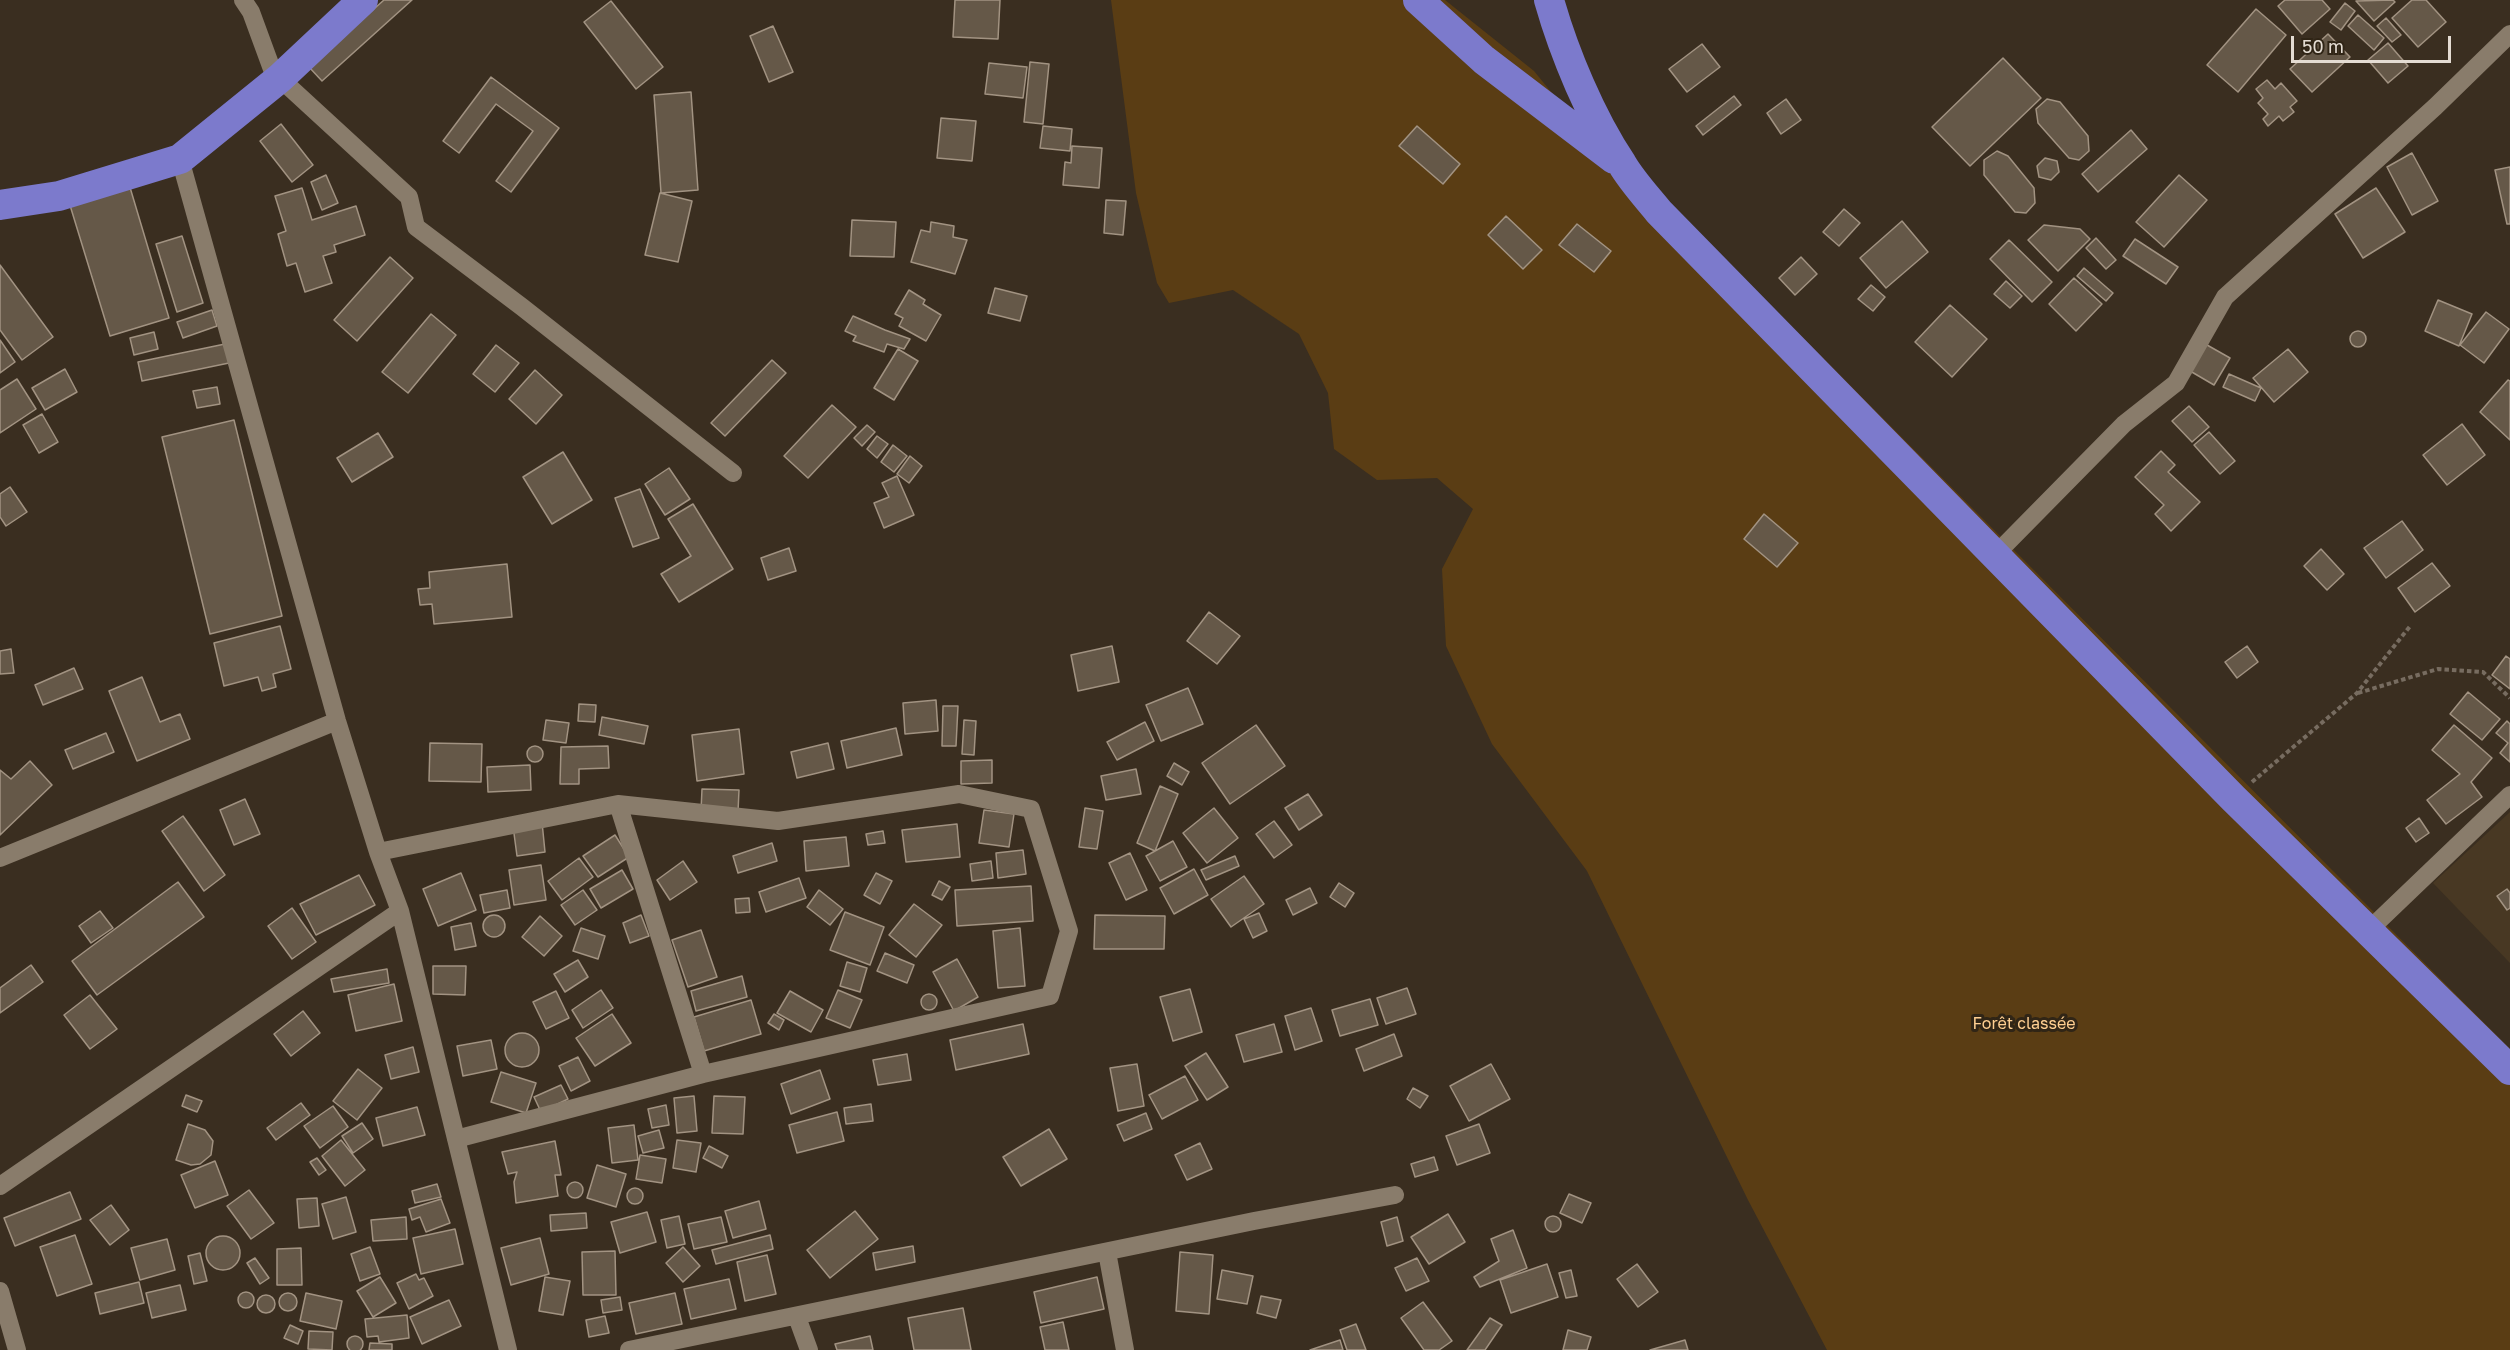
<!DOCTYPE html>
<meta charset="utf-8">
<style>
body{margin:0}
#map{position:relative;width:2510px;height:1350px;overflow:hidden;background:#3a2e20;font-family:"Golos Text",sans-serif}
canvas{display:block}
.scale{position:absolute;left:2291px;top:36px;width:160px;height:27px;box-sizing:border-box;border:3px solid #e4dcd3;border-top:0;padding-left:8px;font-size:18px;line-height:21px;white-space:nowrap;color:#e4dcd3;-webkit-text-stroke:4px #302516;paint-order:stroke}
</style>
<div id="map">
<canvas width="2510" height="1350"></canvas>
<div class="scale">50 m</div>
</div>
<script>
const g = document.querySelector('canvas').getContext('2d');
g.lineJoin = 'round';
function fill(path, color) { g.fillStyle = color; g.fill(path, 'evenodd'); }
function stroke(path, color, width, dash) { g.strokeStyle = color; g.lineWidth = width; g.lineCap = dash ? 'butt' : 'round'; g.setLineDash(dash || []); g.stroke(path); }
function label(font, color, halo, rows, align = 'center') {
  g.font = font + ' "Golos Text",sans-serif'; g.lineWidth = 6; g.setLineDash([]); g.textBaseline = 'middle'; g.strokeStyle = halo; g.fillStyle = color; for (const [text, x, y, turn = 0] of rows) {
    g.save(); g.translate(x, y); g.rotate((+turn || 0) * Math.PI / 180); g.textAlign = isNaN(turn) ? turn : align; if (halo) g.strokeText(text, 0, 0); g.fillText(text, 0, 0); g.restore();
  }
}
const built = new Path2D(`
 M2510,812V963L2433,883Z`);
const green = new Path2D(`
 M1111,0H1445L1534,71L1601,153L1643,177L2510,1049V1350H1827L1748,1200L1587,871L1492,744L1446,646L1442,569L1473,509L1437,478L1377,480L1334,449L1328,393L1299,334L1233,290L1169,303L1157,283L1136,193Z`);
const building = new Path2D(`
 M384,0H412L322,81L309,67Z
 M955,0H1000L998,39L953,37Z
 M2285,0H2322L2330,9L2302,34L2278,6Z
 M2393,0L2395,2L2374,21L2356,1Z
 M2412,0H2426L2446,22L2418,47L2392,18Z
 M611,1L663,67L636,89L584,22Z
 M2345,3L2355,11L2341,30L2330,22Z
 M2256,9L2286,35L2238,92L2207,65Z
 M2358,15L2384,38L2374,50L2348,26Z
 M2386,18L2401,35L2392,42L2377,26Z
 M773,26L793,72L769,82L750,36Z
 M2328,34L2350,57L2312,92L2290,69Z
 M2388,43L2408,66L2388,83L2368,60Z
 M1702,44L1720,67L1687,92L1669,69Z
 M2003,58L2041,98L1970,166L1932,127Z
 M1030,62L1049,64L1043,124L1024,122Z
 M989,63L1027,67L1023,98L985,94Z
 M491,77L559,128L511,192L496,181L533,131L496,104L459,153L443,141Z
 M2267,80L2275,89L2281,83L2297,101L2290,107L2294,112L2283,121L2279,116L2268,126L2263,119L2268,114L2258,103L2263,98L2256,89Z
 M691,92L698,190L661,193L654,95Z
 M1734,96L1741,105L1703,135L1696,126Z
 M1786,99L1801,120L1781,134L1767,113Z
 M2047,99L2060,102L2088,136L2089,151L2079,160L2069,158L2038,123L2036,109Z
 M941,118L976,121L972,161L937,158Z
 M281,124L313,165L292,182L260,141Z
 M1043,126L1072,129L1070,151L1040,148Z
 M1417,126L1460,164L1443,184L1399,146Z
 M2131,130L2147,149L2098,192L2082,174Z
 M1072,146L1102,148L1099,188L1063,185L1065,162L1071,163Z
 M1997,151L2008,156L2034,188L2035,203L2026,213L2015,212L1984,175V160Z
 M2412,153L2438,201L2412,215L2387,167Z
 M2045,158L2057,161L2059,172L2051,180L2039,177L2037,166Z
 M2510,167V224H2507L2495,170Z
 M326,175L338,203L322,210L311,182Z
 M2179,175L2207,200L2164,247L2136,222Z
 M129,184L169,318L110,336L69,202Z
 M302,188L312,220L356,206L365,235L334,245L336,252L323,256L332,283L305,292L296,263L287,266L278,234L286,231L275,196Z
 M2376,188L2405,232L2363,258L2335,214Z
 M660,193L692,201L678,262L645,255Z
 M1106,200L1126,201L1123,235L1104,233Z
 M1844,209L1860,223L1839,246L1823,232Z
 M1506,216L1542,250L1523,269L1488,235Z
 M852,220L896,222L894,257L850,256Z
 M1902,221L1928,252L1886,288L1860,258Z
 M931,222L954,226L953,237L967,240L955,274L911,262L921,230L930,232Z
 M1577,224L1611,251L1594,272L1559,245Z
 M2044,225L2080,229L2090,239L2058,271L2028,240Z
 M182,236L203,303L177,312L156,244Z
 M2096,238L2116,260L2106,269L2086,248Z
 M2135,239L2178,267L2166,284L2123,256Z
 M2009,240L2052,282L2032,302L1990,259Z
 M390,257L413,278L357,341L334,320Z
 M1801,257L1817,274L1795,295L1779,278Z
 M0,265L53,337L22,360L0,330Z
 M2084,268L2113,293L2106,301L2077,276Z
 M2074,278L2102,304L2076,331L2049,304Z
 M2006,281L2022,296L2010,308L1994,294Z
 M1871,285L1885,297L1873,311L1858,299Z
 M995,288L1027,296L1020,321L988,313Z
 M909,290L925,300L923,304L941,315L926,341L899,326L903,318L895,314Z
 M2438,300L2472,314L2459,346L2425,331Z
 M1950,305L1987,339L1952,377L1915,342Z
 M212,310L217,326L183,338L177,322Z
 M2486,312L2509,329L2484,363L2460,345Z
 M431,314L456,335L408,393L382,372Z
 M853,316L885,330L910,339L904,349L887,344L884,352L853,341L856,336L845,331Z
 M2350 339a8 8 0 1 1 16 0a8 8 0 1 1-16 0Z
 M154,332L158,349L134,355L130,338Z
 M0,340L15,362L0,373Z
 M2200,341L2230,358L2214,385L2185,368Z
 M225,344L229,363L142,381L138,362Z
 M496,345L519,363L495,392L473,374Z
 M898,349L918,361L894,400L874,388Z
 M2288,349L2308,372L2274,402L2253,378Z
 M772,360L786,373L725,436L711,423Z
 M65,369L77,392L45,410L32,388Z
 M535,370L562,395L536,424L509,399Z
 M2229,374L2261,388L2255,401L2223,387Z
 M17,379L36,409L0,433V390Z
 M2508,380L2510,381V440L2480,412Z
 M217,387L220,404L197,408L193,391Z
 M832,405L856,427L808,478L784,456Z
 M2189,406L2209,427L2192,442L2172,421Z
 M42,414L58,442L39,453L23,425Z
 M234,420L282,616L210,634L162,437Z
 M2462,424L2485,455L2447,485L2423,455Z
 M867,425L875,432L862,446L854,438Z
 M2209,432L2235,461L2220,474L2194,445Z
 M378,433L393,457L352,482L337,458Z
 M877,436L888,444L877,458L867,449Z
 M893,445L907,456L894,472L881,462Z
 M2161,451L2175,465L2168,472L2200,502L2171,531L2155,514L2164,505L2135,477Z
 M563,452L592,500L552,524L523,477Z
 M910,456L922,466L909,483L897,474Z
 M669,468L690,499L665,515L645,484Z
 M897,476L914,515L884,528L874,503L889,497L882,483Z
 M10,487L27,512L6,526L0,517V494Z
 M640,489L659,538L633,547L615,498Z
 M693,504L733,569L679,602L661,574L691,556L668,519Z
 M1764,514L1798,543L1777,567L1744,539Z
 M2402,521L2423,550L2386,578L2364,548Z
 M789,548L796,571L768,580L761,558Z
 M2321,549L2344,574L2327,590L2304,566Z
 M2432,563L2450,586L2415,612L2398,588Z
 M507,564L512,617L434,624L432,604L420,605L418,589L430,588L429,572Z
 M1209,612L1240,636L1217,664L1187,641Z
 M280,626L291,669L273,674L276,687L262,691L258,677L224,686L214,643Z
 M1112,646L1119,682L1078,691L1071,655Z
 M2247,646L2258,662L2237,678L2225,662Z
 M11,649L14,673L0,674V651Z
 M2506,656L2510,659V689L2492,675Z
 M74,668L83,689L43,705L35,685Z
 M142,677L160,722L180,714L190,739L137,761L109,691Z
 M1188,688L1203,724L1161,741L1146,705Z
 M2468,692L2500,719L2482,740L2450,714Z
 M936,700L938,731L905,734L903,703Z
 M579,704L596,705L595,722L578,721Z
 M943,706H958L956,746H942Z
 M602,717L648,726L644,744L599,735Z
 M546,720L569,723L566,743L543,740Z
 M964,720L976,721L974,755L962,754Z
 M2507,721L2510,724V762L2500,753L2508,743L2496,733Z
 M1145,722L1154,741L1117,760L1107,742Z
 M1256,725L1285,766L1230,804L1202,763Z
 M2454,725L2492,758L2471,782L2482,797L2446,824L2427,800L2460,774L2432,750Z
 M896,728L902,755L847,768L841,741Z
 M739,729L744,774L697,781L692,735Z
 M106,733L114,752L73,769L65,750Z
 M430,743L482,744L481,782L429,781Z
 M828,743L834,769L797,778L791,752Z
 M608,746L609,768L579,769V784H560L561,747Z
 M527 754a8 8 0 1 1 16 0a8 8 0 1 1-16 0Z
 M992,760V783L961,784V761Z
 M30,761L52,785L0,835V770L11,779Z
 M1174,763L1189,772L1182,785L1167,776Z
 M530,765L531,790L488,792L487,767Z
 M1136,769L1141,794L1106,800L1101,776Z
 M1160,786L1178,794L1155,851L1137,843Z
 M702,789L739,790L738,812L701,811Z
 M1308,794L1322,815L1299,830L1285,808Z
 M245,799L260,834L234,845L220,810Z
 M1085,808L1103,811L1097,849L1079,847Z
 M1214,808L1238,838L1207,863L1183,833Z
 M984,810L1014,814L1009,847L979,843Z
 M183,816L225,875L204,891L162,831Z
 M2419,818L2429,833L2416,842L2406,828Z
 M1274,821L1292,845L1274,858L1256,834Z
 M542,822L545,852L517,856L513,826Z
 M957,824L960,857L906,862L902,830Z
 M883,831L885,843L868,845L866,834Z
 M615,835L629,857L598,877L583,856Z
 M846,837L849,866L806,871L804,841Z
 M1173,841L1187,867L1160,881L1146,856Z
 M772,843L777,861L738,873L733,856Z
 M1023,850L1026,874L998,878L996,853Z
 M1130,853L1147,890L1126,900L1109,863Z
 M1235,856L1239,866L1206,880L1201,870Z
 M579,858L593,877L562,900L548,881Z
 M683,861L697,882L670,900L657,880Z
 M991,861L993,878L972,881L970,864Z
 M541,865L546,900L514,905L509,870Z
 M1194,869L1208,895L1174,914L1160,888Z
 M622,870L633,889L601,908L590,889Z
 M461,873L476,910L438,926L423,889Z
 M876,873L892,881L880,904L864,895Z
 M359,875L375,905L316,935L300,904Z
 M1244,876L1264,904L1231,927L1211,899Z
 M799,878L806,898L766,912L759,892Z
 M939,881L950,887L942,900L932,895Z
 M178,882L204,917L97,995L72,961Z
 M1339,883L1354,893L1345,907L1330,897Z
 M1031,886L1033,921L957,926L955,890Z
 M1310,888L1317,903L1293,915L1286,900Z
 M2507,889L2510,893V908L2507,910L2497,896Z
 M507,890L510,908L484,913L480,895Z
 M583,890L597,910L575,925L561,905Z
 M819,890L843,909L830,925L807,907Z
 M749,898L750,912L736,913L735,899Z
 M914,904L942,925L916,957L889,935Z
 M292,908L316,942L292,959L268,926Z
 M100,911L113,928L91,943L79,926Z
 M845,912L884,927L870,965L830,950Z
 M1259,913L1267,931L1253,938L1244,919Z
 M483 926a11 11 0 1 1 22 0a11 11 0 1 1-22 0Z
 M641,915L649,936L630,943L623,923Z
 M1095,915L1165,916L1164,949H1094Z
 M540,916L562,936L544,956L522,937Z
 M471,923L476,946L455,950L451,927Z
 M581,928L605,936L598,959L573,951Z
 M1020,928L1025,986L998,988L993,931Z
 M701,930L717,977L688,987L672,940Z
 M885,953L914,965L907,983L877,971Z
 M957,959L978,997L954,1011L933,972Z
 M578,960L588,977L565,992L554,974Z
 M847,962L867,968L860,992L840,986Z
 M31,965L43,982L0,1013V988Z
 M433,966H466L465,995L433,994Z
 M387,969L389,983L334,992L331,979Z
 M742,976L747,997L696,1011L691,991Z
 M394,984L402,1021L356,1031L348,995Z
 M1407,988L1416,1014L1386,1024L1377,998Z
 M1190,989L1202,1032L1173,1041L1160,997Z
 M601,990L613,1008L583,1028L572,1010Z
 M838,990L862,1000L850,1028L826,1018Z
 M556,991L569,1018L546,1029L533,1002Z
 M790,991L823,1010L811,1032L777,1013Z
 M921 1002a8 8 0 1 1 16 0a8 8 0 1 1-16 0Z
 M90,995L117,1029L90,1049L64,1015Z
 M1370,999L1378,1025L1340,1036L1332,1010Z
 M751,1000L761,1034L704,1051L694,1017Z
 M1311,1008L1322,1041L1295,1050L1285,1016Z
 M303,1011L320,1033L291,1056L274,1034Z
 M612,1014L631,1043L595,1066L576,1038Z
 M774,1014L784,1020L779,1030L768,1023Z
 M1023,1024L1029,1054L956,1070L950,1040Z
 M1274,1024L1282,1052L1244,1062L1236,1035Z
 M505 1050a17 17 0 1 1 34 0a17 17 0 1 1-34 0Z
 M1394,1034L1402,1056L1364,1071L1356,1049Z
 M491,1040L497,1069L463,1076L457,1046Z
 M413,1047L419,1072L391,1079L385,1055Z
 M1206,1053L1228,1087L1207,1100L1185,1066Z
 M907,1054L911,1080L878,1085L873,1060Z
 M578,1057L590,1081L571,1091L559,1066Z
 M1137,1064L1144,1106L1118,1111L1110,1068Z
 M1491,1064L1510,1099L1469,1121L1450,1086Z
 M358,1069L382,1088L357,1120L333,1101Z
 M820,1070L830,1099L791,1114L781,1084Z
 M501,1072L536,1083L526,1113L491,1102Z
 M1185,1076L1198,1100L1162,1119L1149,1095Z
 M561,1085L568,1099L541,1112L534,1097Z
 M1413,1088L1428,1096L1420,1108L1407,1099Z
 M186,1095L202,1101L197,1112L182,1106Z
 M694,1096L697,1131L677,1133L674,1098Z
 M714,1096L745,1097L743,1134L712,1133Z
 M301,1103L310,1115L276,1140L267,1128Z
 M871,1104L873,1121L846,1124L844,1108Z
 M666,1105L669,1125L652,1128L648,1109Z
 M333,1106L348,1127L320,1148L304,1126Z
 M417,1107L425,1135L383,1146L376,1118Z
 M837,1112L844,1141L797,1153L789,1125Z
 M1146,1113L1152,1129L1124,1141L1117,1125Z
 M362,1123L373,1139L353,1153L342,1136Z
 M188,1124L205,1130L213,1141L211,1155L200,1164L191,1165L176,1160Z
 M1479,1124L1490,1153L1457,1165L1446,1136Z
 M634,1125L638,1160L612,1163L608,1128Z
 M1049,1129L1067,1159L1021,1186L1003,1157Z
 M659,1130L664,1148L643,1153L638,1136Z
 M341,1140L365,1170L345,1186L322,1156Z
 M677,1140L701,1143L696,1172L673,1168Z
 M555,1141L561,1175H555L558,1196L516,1203L514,1182L517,1172L508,1174L502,1152Z
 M1200,1143L1212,1169L1187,1180L1175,1155Z
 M709,1146L728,1156L722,1168L703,1158Z
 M640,1155L666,1159L662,1183L636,1179Z
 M1434,1157L1438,1170L1415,1177L1411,1164Z
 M317,1158L326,1170L319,1175L310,1162Z
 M215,1161L228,1195L195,1208L181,1175Z
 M597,1165L626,1174L616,1207L587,1198Z
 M567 1190a8 8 0 1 1 16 0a8 8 0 1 1-16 0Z
 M437,1184L441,1197L415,1203L412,1191Z
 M627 1196a8 8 0 1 1 16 0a8 8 0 1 1-16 0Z
 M249,1190L274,1223L251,1239L227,1206Z
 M70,1192L81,1219L15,1246L4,1218Z
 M1569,1194L1591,1203L1582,1223L1560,1213Z
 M346,1197L356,1232L333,1239L322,1204Z
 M317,1198L319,1226L299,1228L297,1199Z
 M441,1199L450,1223L426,1232L420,1217L412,1220L409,1209Z
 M759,1201L766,1229L733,1238L725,1211Z
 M111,1205L129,1230L110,1245L90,1220Z
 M855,1211L878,1239L830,1278L807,1250Z
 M647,1212L656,1242L620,1253L611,1222Z
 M586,1213L587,1228L551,1231L550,1215Z
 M1448,1214L1465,1242L1429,1264L1411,1237Z
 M679,1216L685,1244L667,1248L661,1220Z
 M1545 1224a8 8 0 1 1 16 0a8 8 0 1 1-16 0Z
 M406,1217L407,1239L373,1241L371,1220Z
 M721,1217L727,1242L694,1249L688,1224Z
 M1397,1217L1403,1241L1387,1246L1381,1222Z
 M455,1229L463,1264L421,1274L413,1238Z
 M1513,1230L1527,1268L1480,1287L1474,1277L1499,1261L1491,1239Z
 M75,1235L92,1284L57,1296L40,1247Z
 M770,1235L773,1249L716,1264L712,1250Z
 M206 1253a17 17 0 1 1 34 0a17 17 0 1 1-34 0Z
 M540,1238L549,1274L511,1285L501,1248Z
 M167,1239L175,1270L140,1280L131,1248Z
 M913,1246L915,1262L876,1270L873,1253Z
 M370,1247L380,1274L360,1281L351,1254Z
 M683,1247L700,1266L683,1282L666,1263Z
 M301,1248L302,1285H277V1249Z
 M615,1251L616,1295H583L582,1252Z
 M1180,1252L1213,1255L1209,1314L1176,1311Z
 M200,1253L207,1281L194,1284L188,1256Z
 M767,1255L776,1294L745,1301L737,1262Z
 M255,1258L269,1278L260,1284L247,1263Z
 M1417,1258L1429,1281L1406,1291L1395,1268Z
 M1547,1264L1558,1297L1511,1313L1500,1280Z
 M1637,1264L1658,1292L1638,1307L1617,1279Z
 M1222,1270L1253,1276L1247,1304L1217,1299Z
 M1571,1270L1577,1296L1566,1298L1559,1273Z
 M416,1274L419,1280L424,1278L433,1296L409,1309L397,1283Z
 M380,1277L396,1303L373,1317L357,1291Z
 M545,1277L570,1281L563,1315L539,1311Z
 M1097,1277L1104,1309L1041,1323L1034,1292Z
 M729,1279L736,1309L691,1319L684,1289Z
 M139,1282L144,1303L100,1314L95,1293Z
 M180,1285L186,1310L152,1318L146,1293Z
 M238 1300a8 8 0 1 1 16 0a8 8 0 1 1-16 0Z
 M279 1302a9 9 0 1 1 18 0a9 9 0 1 1-18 0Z
 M306,1293L342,1301L336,1329L300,1321Z
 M675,1293L682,1324L636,1334L629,1303Z
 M257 1304a9 9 0 1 1 18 0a9 9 0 1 1-18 0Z
 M1261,1296L1281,1300L1276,1318L1257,1313Z
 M620,1297L622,1310L603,1313L601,1300Z
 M449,1300L461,1326L422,1344L410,1317Z
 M1423,1302L1452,1341L1439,1350H1424L1401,1318Z
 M963,1308L971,1350H914L908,1318Z
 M407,1315L409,1338L379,1342L378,1336L367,1337L365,1319Z
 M605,1316L609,1333L589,1337L586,1320Z
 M1490,1318L1502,1325L1485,1350H1467Z
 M1063,1322L1069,1350H1045L1040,1327Z
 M1356,1324L1366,1350H1347L1340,1330Z
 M290,1325L303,1331L298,1344L284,1338Z
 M1568,1330L1591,1337L1587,1350H1563Z
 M309,1331L333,1332L332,1350L308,1349Z
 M870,1336L873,1350H837L835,1344Z
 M347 1344a8 8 0 1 1 16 0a8 8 0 1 1-16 0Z
 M1340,1340L1343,1350H1310Z
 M1685,1340L1688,1350H1650Z
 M370,1343L392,1344V1350H369Z`);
const path = new Path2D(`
 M2358,693L2438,669L2483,672L2510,698
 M2252,782L2357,693L2411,625`);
const minor = new Path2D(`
 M243,0L251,12L273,72L409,197L416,227L522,307L733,473
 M180,159L337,721L378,852L400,911L508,1350
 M1995,555L2124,424L2176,383L2225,297L2435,107L2510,34
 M618,804L703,1074
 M378,852L618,804L778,821L959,794L1031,809L1069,931L1050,996L703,1074L456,1139
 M0,858L337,721
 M2369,930L2510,795
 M0,1186L400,911
 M1107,1252L1125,1350
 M0,1291L17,1350
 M797,1317L809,1350
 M629,1350L1254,1221L1395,1195`);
const trunk = new Path2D(`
 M1418,0L1484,60L1614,159
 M1549,0C1564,53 1591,118 1622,164C1632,181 1646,196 1659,212L2233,798L2510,1070
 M0,205L59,196L180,159L280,78L363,0`);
const parkNames = [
 ["Forêt classée",2024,1024]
];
fill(built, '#483823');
fill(green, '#5a3d14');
fill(building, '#655848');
stroke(building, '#a29382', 1.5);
stroke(path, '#776c60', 4, [4.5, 3]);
stroke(minor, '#897c6b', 18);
stroke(trunk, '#7c7acc', 30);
label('16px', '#ffcf91', '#302516', parkNames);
</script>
